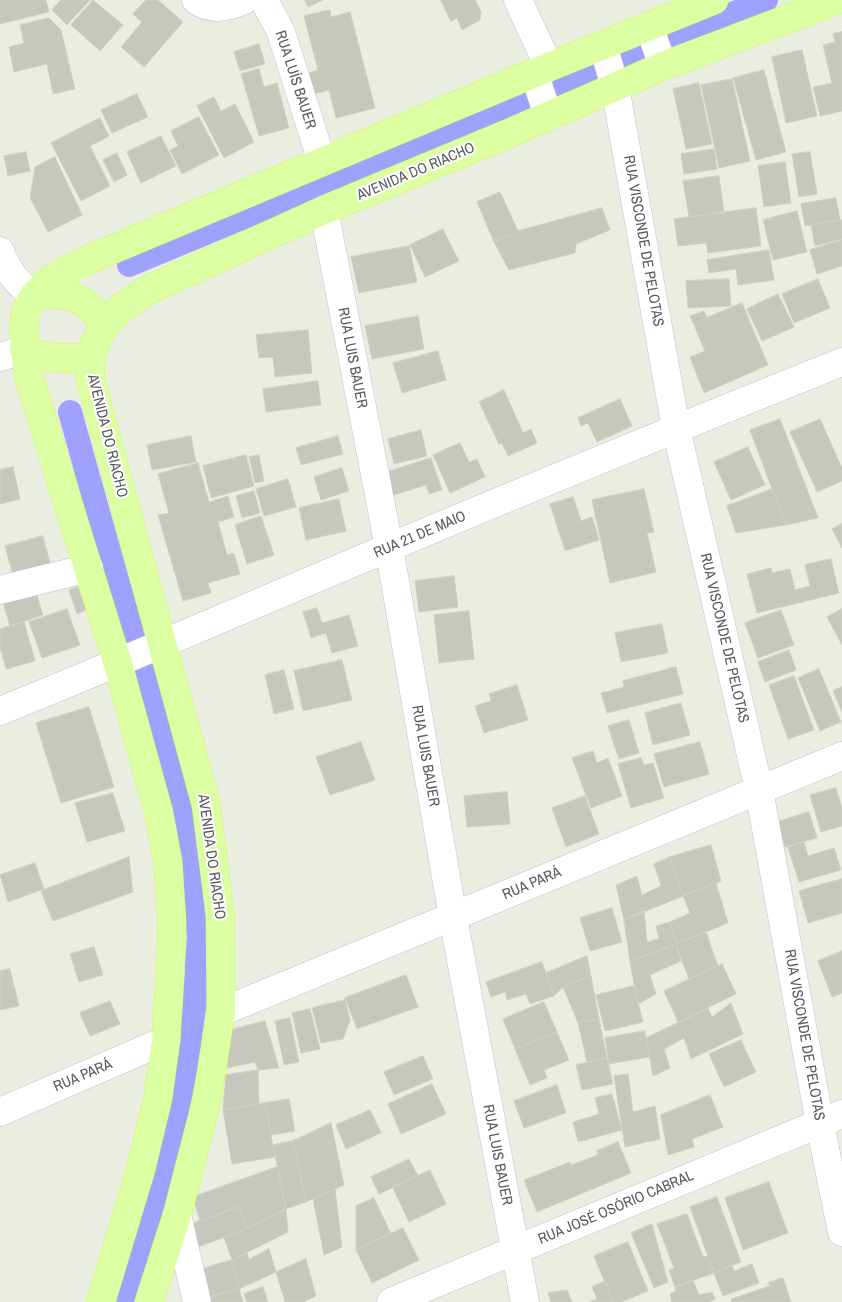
<!DOCTYPE html>
<meta charset="utf-8">
<style>
body{margin:0}
canvas{display:block;background:#e9eee0}
</style>
<canvas width="842" height="1302"></canvas>
<script>
const g = document.querySelector('canvas').getContext('2d');
g.lineJoin = 'round';
function stroke(path, color, width, dash) { g.strokeStyle = color; g.lineWidth = width; g.lineCap = dash ? 'butt' : 'round'; g.setLineDash(dash || []); g.stroke(path); }
function fill(path, color) { g.fillStyle = color; g.fill(path, 'evenodd'); }
function label(font, color, halo, rows, align = 'center') {
  g.font = font + ' "Archivo Narrow",sans-serif'; g.lineWidth = 4; g.setLineDash([]); g.textBaseline = 'middle'; g.strokeStyle = halo; g.fillStyle = color; for (const [text, x, y, turn = 0] of rows) {
    g.save(); g.translate(x, y); g.rotate((+turn || 0) * Math.PI / 180); g.textAlign = isNaN(turn) ? turn : align; if (halo) g.strokeText(text, 0, 0); g.fillText(text, 0, 0); g.restore();
  }
}
const canal = new Path2D(`
 M129,265L766,0
 M70,412L180,805L192,865L199,937L194,1008L186,1065L169,1153L125,1302`);
const building = new Path2D(`
 M0,0H46L49,12L0,24Z
 M61,0H90L67,25L52,10Z
 M93,0L123,25L100,51L71,25Z
 M146,0H158L183,22L144,67L121,47L142,22L133,14Z
 M305,0H323L308,7Z
 M441,0H475L481,12L480,20L462,30L457,18L451,21Z
 M330,10L331,17L350,12L375,108L336,118L329,90L309,95L303,75L318,70L304,16Z
 M49,18L61,30L75,89L53,94L47,64L14,72L9,47L24,43L20,25Z
 M842,32V111L820,116L813,87L832,83L823,45L835,42L833,34Z
 M259,44L265,64L240,71L234,52Z
 M802,50L817,116L786,123L772,57Z
 M259,69L264,87L277,83L289,128L259,136L241,74Z
 M764,70L786,152L756,160L733,78Z
 M732,79L750,161L719,168L701,85Z
 M699,83L712,144L686,149L673,89Z
 M137,94L148,117L112,133L101,110Z
 M214,97L221,111L235,104L254,142L224,158L197,106Z
 M199,117L219,155L182,174L170,150L178,146L171,131Z
 M100,118L109,136L90,146L110,186L81,201L51,143Z
 M161,136L176,166L141,183L127,152Z
 M714,149L717,169L684,174L681,154Z
 M26,152L30,171L8,176L4,156Z
 M810,152L817,194L799,197L792,154Z
 M117,153L127,175L114,182L103,160Z
 M55,157L82,215L48,232L30,198L35,167Z
 M785,162L791,203L764,207L758,166Z
 M719,176L724,213L689,217L683,181Z
 M500,192L518,231L494,242L477,202Z
 M836,198L840,220L805,226L801,204Z
 M602,208L610,230L576,244L575,253L509,270L494,242L518,231Z
 M756,208L761,246L708,253L706,243L678,246L674,219Z
 M797,211L807,252L773,260L763,220Z
 M840,220H842V239L815,246L811,225Z
 M443,229L459,261L425,277L410,245Z
 M842,240V266L817,274L810,250Z
 M409,246L417,282L359,293L351,257Z
 M769,250L774,280L738,285L736,269L709,273L707,260Z
 M729,279L731,306L688,308L686,281Z
 M818,279L830,308L794,323L782,294Z
 M778,294L794,327L762,341L747,309Z
 M742,303L768,365L704,393L690,357L705,351L690,316L704,311L707,317Z
 M418,316L424,349L372,359L365,326Z
 M308,330L312,373L275,377L273,357L259,358L256,335Z
 M438,351L446,380L402,393L393,363Z
 M318,381L321,405L266,412L263,389Z
 M504,390L523,433L531,429L537,443L508,456L502,443L499,444L479,402Z
 M620,399L632,426L597,442L588,423L581,426L578,418Z
 M780,419L818,518L786,525L772,489L750,430Z
 M820,419L842,468V481L817,492L790,432Z
 M421,430L427,456L394,464L388,439Z
 M191,436L196,462L152,470L147,445Z
 M338,436L343,454L301,465L296,448Z
 M460,443L469,462L477,459L485,477L450,493L433,455Z
 M748,447L765,485L731,500L714,462Z
 M246,455L254,486L211,498L203,466Z
 M259,455L264,481L255,483L249,457Z
 M431,458L442,490L429,494L426,485L391,496L384,473Z
 M198,463L209,502L228,496L234,517L218,522L227,555L234,553L240,574L208,583L211,593L183,601L158,515L169,513L158,474Z
 M13,467L20,499L0,504V470Z
 M342,468L349,491L321,500L314,477Z
 M288,479L296,507L264,516L256,489Z
 M644,489L654,532L647,533L656,572L610,583L592,500Z
 M772,489L786,525L736,533L727,506Z
 M254,491L260,513L242,518L236,496Z
 M573,497L581,521L592,517L599,540L565,551L550,504Z
 M339,499L346,531L306,540L299,508Z
 M261,516L274,555L247,564L235,525Z
 M842,524V548L832,529Z
 M43,536L51,567L13,576L5,546Z
 M831,559L839,593L757,613L747,574L771,568L772,573L790,569L795,590L810,586L805,565Z
 M454,576L458,607L419,612L415,581Z
 M34,586L43,615L10,626L1,596Z
 M78,587L86,610L77,614L69,590Z
 M317,608L322,623L349,615L358,646L332,653L326,633L311,638L303,612Z
 M67,609L80,645L42,658L29,622Z
 M842,609V645L827,617Z
 M781,610L794,645L758,658L745,623Z
 M469,611L474,659L439,663L434,615Z
 M24,622L35,661L6,669L0,647V629Z
 M662,624L668,653L621,662L615,633Z
 M789,650L796,670L765,682L758,662Z
 M342,660L352,700L303,711L294,671Z
 M676,667L683,694L607,713L601,693L624,687L623,681Z
 M819,669L841,722L820,731L798,678Z
 M284,670L294,709L274,714L265,675Z
 M794,676L814,730L788,739L769,685Z
 M517,685L528,720L484,733L475,706L491,701L489,694Z
 M842,687V712L833,691Z
 M681,703L690,735L653,745L645,713Z
 M89,707L114,787L61,803L36,723Z
 M629,720L639,753L619,759L608,726Z
 M361,742L375,780L330,795L316,757Z
 M700,742L709,774L664,787L654,754Z
 M593,751L597,763L608,758L622,796L591,808L572,758Z
 M641,758L644,765L653,763L664,798L631,808L618,764Z
 M836,788L842,809V826L821,832L810,795Z
 M507,792L510,824L467,827L464,796Z
 M113,793L125,831L87,842L75,803Z
 M585,796L599,834L566,847L552,808Z
 M809,812L817,838L785,847L777,822Z
 M804,842L808,856L834,848L841,870L799,882L788,847Z
 M711,845L721,881L683,896L670,857Z
 M129,857L133,892L53,921L41,891Z
 M670,857L683,896L624,920L616,885L637,876L642,895L661,886L654,864Z
 M35,863L44,889L8,902L0,875Z
 M842,879V913L808,923L799,891Z
 M716,883L728,923L676,944L670,922L690,913L683,896Z
 M612,908L622,942L590,951L580,918Z
 M644,911L647,942L659,939L656,926L670,922L676,944L630,962L624,920Z
 M706,932L718,966L689,979L676,944Z
 M676,944L681,961L650,975L656,994L638,1004L630,962Z
 M94,947L103,975L79,982L70,954Z
 M842,951V993L832,997L818,961Z
 M587,956L591,976L563,987L554,996L546,973Z
 M542,962L554,996L530,1004L526,994L507,1000L505,992L491,997L486,982Z
 M722,964L736,994L678,1022L664,991Z
 M10,969L19,1006L0,1010V971Z
 M406,975L418,1007L357,1029L345,998Z
 M591,976L599,1019L578,1023L563,987Z
 M634,986L643,1022L605,1031L596,995Z
 M345,1000L350,1020L343,1039L321,1043L312,1008Z
 M110,1001L120,1024L90,1036L80,1013Z
 M544,1002L557,1032L515,1049L503,1019Z
 M731,1003L743,1034L691,1059L684,1038L664,1049L670,1068L653,1076L646,1038L708,1008L712,1017Z
 M310,1009L320,1049L301,1053L292,1013Z
 M290,1018L299,1062L284,1065L275,1021Z
 M599,1019L607,1058L587,1062L578,1023Z
 M265,1021L279,1068L258,1070L255,1062L227,1068L230,1030Z
 M645,1031L649,1057L609,1064L605,1038Z
 M557,1032L569,1060L544,1070L547,1078L530,1085L515,1049Z
 M741,1040L756,1072L724,1087L709,1054Z
 M423,1056L433,1079L394,1095L384,1072Z
 M607,1058L613,1084L582,1090L576,1065Z
 M258,1070L259,1104L223,1110L226,1075Z
 M628,1074L633,1112L655,1106L660,1139L625,1147L614,1076Z
 M432,1084L446,1114L401,1134L388,1104Z
 M557,1085L566,1113L524,1128L514,1101Z
 M612,1094L622,1130L578,1142L573,1122L599,1114L595,1098Z
 M710,1095L723,1127L692,1139L694,1147L668,1155L661,1115Z
 M289,1099L295,1131L271,1135L265,1103Z
 M265,1103L275,1157L232,1164L223,1110Z
 M370,1110L381,1133L346,1149L336,1125Z
 M331,1123L344,1185L306,1202L293,1141Z
 M293,1141L306,1202L286,1209L273,1145Z
 M618,1142L631,1173L537,1212L524,1180L570,1162L571,1165L598,1155L597,1151Z
 M409,1159L418,1176L379,1194L371,1177Z
 M277,1167L286,1209L247,1229L239,1207L200,1221L193,1197Z
 M430,1170L446,1204L409,1222L393,1188Z
 M769,1182L788,1233L743,1250L725,1198Z
 M335,1189L342,1247L324,1255L313,1199Z
 M717,1197L741,1262L714,1273L690,1207Z
 M374,1198L391,1234L356,1250V1206Z
 M239,1207L247,1229L198,1247L191,1224Z
 M286,1209L288,1232L232,1260L224,1237L247,1229Z
 M687,1214L703,1257L708,1256L714,1273L675,1287L669,1270L674,1268L657,1224Z
 M652,1224L668,1282L654,1288L631,1233Z
 M403,1228L419,1260L372,1283L356,1250Z
 M628,1242L648,1291L621,1302H613L594,1256Z
 M269,1249L276,1272L239,1289L232,1260L247,1253L249,1259Z
 M306,1259L316,1296L303,1302H285L276,1272Z
 M232,1260L239,1289L206,1298L198,1270Z
 M752,1264L759,1283L723,1296L714,1273L732,1266L734,1271Z
 M783,1278L791,1302H732L731,1299L770,1286L768,1283Z
 M693,1280L699,1295L712,1292L715,1299L709,1302H672L670,1294L676,1291L675,1287Z
 M605,1281L613,1302H589L597,1299L592,1287Z
 M263,1287L268,1302H247L244,1294Z
 M239,1289L243,1302H207L206,1298Z
 M567,1290L572,1302H551L548,1293Z`);
const minor = new Path2D(`
 M196,0C211,11 229,7 244,0
 M264,0L281,32L322,162
 M518,0L549,67
 M649,26L663,66
 M603,45L615,87L676,428L759,790L820,1124L842,1232
 M534,73L548,115
 M324,210L389,547L453,917L525,1302
 M0,251C8,271 15,282 34,295
 M0,357L24,350
 M0,590L89,568
 M0,711C130,659 259,602 388,548C539,484 690,423 842,362
 M221,1012L842,756
 M0,1112L166,1040
 M177,1215L197,1302
 M391,1302L842,1114`);
const major = new Path2D(`
 M34,295C69,291 82,296 106,324
 M24,350C48,358 66,361 91,355
 M101,1302L141,1169L158,1098L166,1040L170,977L172,922L168,862L159,813L118,664L29,377C16,304 24,290 90,259L549,67L714,0
 M149,1302L177,1215L207,1099L221,1012L220,915L206,805L90,378L91,355L98,337L106,324L124,306L150,289L324,210L507,134L663,66L837,0`);
const streetNames = [
 ["RUA LUÍS BAUER",295,80,72],
 ["AVENIDA DO RIACHO",416,172,-23],
 ["RUA VISCONDE DE PELOTAS",643,241,80],
 ["RUA LUIS BAUER",352,358,79],
 ["AVENIDA DO RIACHO",107,436,76],
 ["RUA 21 DE MAIO",420,535,-23],
 ["RUA VISCONDE DE PELOTAS",724,638,77],
 ["RUA LUIS BAUER",425,756,80],
 ["AVENIDA DO RIACHO",211,857,82],
 ["RUA PARÁ",532,884,-23],
 ["RUA VISCONDE DE PELOTAS",804,1035,80],
 ["RUA PARÁ",83,1076,-23],
 ["RUA LUIS BAUER",497,1155,79],
 ["RUA JOSÉ OSÓRIO CABRAL",616,1208,-23]
];
stroke(canal, '#9fa1ff', 24);
fill(building, '#c6c8be');
stroke(building, '#ced3be', 1);
stroke(minor, '#c1c0c9', 29);
stroke(major, '#cdfd4a', 29);
stroke(minor, '#fff', 28);
stroke(major, '#dcffa4', 28);
label('15px', '#5a5963', '#fff', streetNames);
</script>
